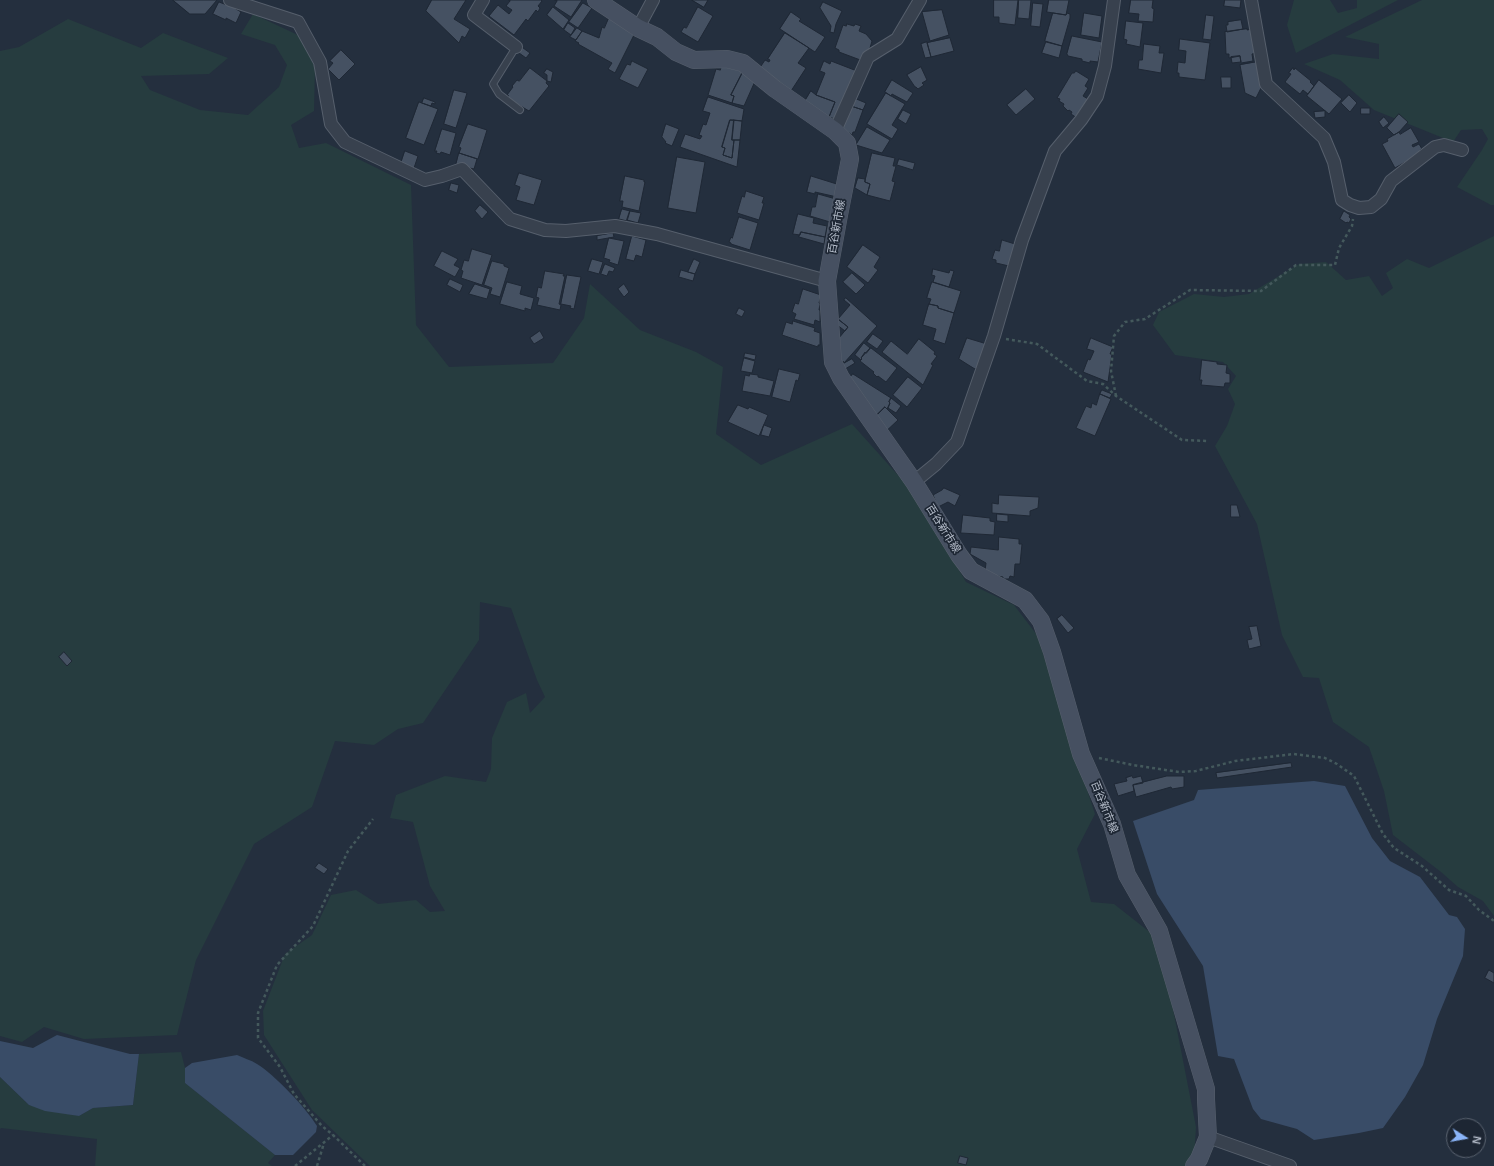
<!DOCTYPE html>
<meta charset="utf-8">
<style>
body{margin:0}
#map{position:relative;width:1494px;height:1166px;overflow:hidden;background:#242f3e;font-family:Helvetica,sans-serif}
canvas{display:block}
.north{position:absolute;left:1446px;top:1118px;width:40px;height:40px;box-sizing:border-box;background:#1d2633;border:1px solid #59626f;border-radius:50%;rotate:101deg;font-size:11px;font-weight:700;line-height:16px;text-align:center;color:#b4bcc9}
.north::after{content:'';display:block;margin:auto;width:14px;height:18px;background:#8ab4f8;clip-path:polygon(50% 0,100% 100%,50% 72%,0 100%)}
</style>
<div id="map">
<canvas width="1494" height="1166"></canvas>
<div class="north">N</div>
</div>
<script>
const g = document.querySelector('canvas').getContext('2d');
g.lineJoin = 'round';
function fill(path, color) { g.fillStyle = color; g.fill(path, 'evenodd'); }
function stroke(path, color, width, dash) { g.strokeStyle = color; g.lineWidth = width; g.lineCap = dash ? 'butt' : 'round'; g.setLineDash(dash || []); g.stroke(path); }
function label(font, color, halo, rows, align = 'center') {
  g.font = font + ' Helvetica,"Noto Sans JP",sans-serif'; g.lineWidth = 3.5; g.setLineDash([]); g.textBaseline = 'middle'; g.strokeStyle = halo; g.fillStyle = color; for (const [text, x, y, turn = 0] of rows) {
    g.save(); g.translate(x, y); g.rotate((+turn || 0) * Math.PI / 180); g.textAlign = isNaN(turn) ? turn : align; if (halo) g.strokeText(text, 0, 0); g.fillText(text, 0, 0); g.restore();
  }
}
const green = new Path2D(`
 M1294,0H1330L1338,13L1357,8V0H1398L1296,53L1287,25Z
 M1422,0H1494V205H1491L1457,187L1482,150L1488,139L1482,129L1461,130L1453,142L1374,110L1340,80L1304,64L1333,54L1379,59V44L1345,37Z
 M253,14L300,36L315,67L314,111L291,125L299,148L326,143L411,185L416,325L449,367L553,363L584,318L590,284L640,330L696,352L723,367L716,434L761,465L852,424L914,493L966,582L1014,605L1037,635L1095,814L1077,849L1091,902L1114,904L1156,937L1164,963L1196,1127L1194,1157L1187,1166H370L312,1110L264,1035L263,1011L285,954L312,935L331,895L356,890L378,904L416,900L430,912L445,911L430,886L413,822L390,818L396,795L445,776L486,782L491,769L492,738L507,702L526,693L530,713L545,697L537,680L511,608L480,602L479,640L423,723L398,729L374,745L335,741L312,807L254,844L196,960L177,1035L84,1039L44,1027L22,1042L0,1036V51L19,47L68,19L141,48L163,33L228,58L209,74L141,76L150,90L200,110L248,115L279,87L287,65L275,45L241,34Z
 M1494,236V916L1483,901L1458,887L1441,872L1393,835L1384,791L1369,747L1333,722L1319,678L1303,677L1282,635L1257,524L1215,446L1227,426L1235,404L1228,389L1236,376L1223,362L1175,355L1153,325L1159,312L1194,294L1224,297L1249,294L1299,264L1326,262L1346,280L1369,276L1382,296L1393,288L1386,273L1407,259L1429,268Z
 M181,1052L185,1068V1083L275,1155L268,1163L272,1166H95L97,1139L1,1128L0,1129V1077L29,1105L79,1116L93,1108L133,1105L139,1054Z`);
const water = new Path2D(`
 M1314,781L1345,786L1372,838L1390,861L1420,877L1449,915L1457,917L1465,929L1463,956L1437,1019L1423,1065L1405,1097L1383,1128L1359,1133L1314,1140L1297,1129L1261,1119L1253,1109L1234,1059L1218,1056L1203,966L1157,894L1133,821L1194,800L1198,790Z
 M57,1035L130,1054H139L133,1105L93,1108L79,1116L45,1111L29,1105L0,1077V1041L33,1048Z
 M237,1055C243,1058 251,1060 257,1064C275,1075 306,1108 317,1126L316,1132L293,1155H275L185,1083V1068L192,1063Z`);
const building = new Path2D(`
 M173,0H217L205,14H190Z
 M432,0H466L454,19L470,29L465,38L462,36L459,43L426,11Z
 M509,0H541L542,1L538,6L540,8L538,12L536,10L528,21L526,19L514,35L489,16L498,5L509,14L512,10L506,6L510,1Z
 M555,0H582L571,17L554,6L557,1Z
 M692,0H708L704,7Z
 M994,0H1018L1015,25L999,23V17H994Z
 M1019,0H1031L1029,19L1018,18Z
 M1049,0H1069L1066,15L1047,12Z
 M1131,0H1153L1152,8L1154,9L1153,22L1138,21L1139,14L1129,13Z
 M1225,0H1241L1240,8L1224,6Z
 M219,2L227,5L228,4L241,12L236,23L226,18V20L213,14Z
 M823,2L842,11L836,24L834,33L830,32L831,26L820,8Z
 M583,3L592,8L578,28L569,22Z
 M1033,3L1043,4L1040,27L1031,26Z
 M553,7L569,20L563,29L547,15Z
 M698,7L713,16L698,42L681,32L684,27L686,28Z
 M942,10L949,35L930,41L922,12Z
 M791,12L801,19L799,21L825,37L815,52L780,29Z
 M1053,13L1066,15L1067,13L1070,14V18L1062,46L1045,41Z
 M1084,13L1102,16L1099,38L1081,35Z
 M1206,15L1214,16L1211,40L1203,39Z
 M609,18L630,30L629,32L634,35L615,73L608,69L612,63L578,44L579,43L575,41L582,31L599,38L602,27L604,28Z
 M1241,20L1243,29L1227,32L1226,25H1228V22Z
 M1126,21L1143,23L1140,47L1126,44L1127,40L1124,39Z
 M568,23L575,28L571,35L564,30Z
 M847,24L854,26L855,24L861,26L859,31L866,34L872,41L868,55L863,61L839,52V50L835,48L843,25L846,26Z
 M577,28L582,31L576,40L570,37Z
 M1247,29V30L1252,29L1256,53L1252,54L1253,61L1241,63L1240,56L1229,58V54H1226L1225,32Z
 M785,33L809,48L798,63L806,68L791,91L759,69L765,60L769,62L770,60L768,59Z
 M1072,36L1102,42L1098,62L1090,61V63L1082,61V59L1068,56L1067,54Z
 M950,38L954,51L931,57L927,43Z
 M1180,39L1210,43L1205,80L1179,77V73H1177L1178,62L1185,63L1186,51L1179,50Z
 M927,42L931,57L925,58L921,44Z
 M1046,42L1062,46L1059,58L1042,53Z
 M1144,44L1160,46L1159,53H1164L1161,73L1138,69L1139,60H1142Z
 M519,45L530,53L526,58L515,50Z
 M341,50L355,64L339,80L328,69L333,63L330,61Z
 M1240,56L1241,62L1232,63L1231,57Z
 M632,61L648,69L638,88L619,79L627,64L630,65Z
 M824,61L830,64L831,61L857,71L838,120L829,117L835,102L816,95L825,73L820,71Z
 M1257,62L1262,86L1256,98L1245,93L1240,65Z
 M722,64L743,71L731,95L734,96L732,103L708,95L716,69L720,70Z
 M921,67L927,80L922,83L924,85L918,89L916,87H915L907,75Z
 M530,68L547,81L546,83L549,86L529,111L507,98L509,96L507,95L513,87L512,86L517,80L519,81Z
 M1293,68L1294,70L1295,68L1311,81L1310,82L1314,86L1308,94L1303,90L1300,94L1285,82L1291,74L1289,73Z
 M547,69L553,72L551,82L547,81V75L544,73Z
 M1076,71L1089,79L1085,86L1088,88L1083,96L1088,99L1077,118L1071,114L1072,112L1069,110L1068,111L1063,106L1064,104L1059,101L1060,99L1057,98L1072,73H1074Z
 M743,72L756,79L744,106L732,103L734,96L731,95Z
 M1221,77H1231V88H1222Z
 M892,80L913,93L907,102L892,94L891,96L885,92Z
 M1319,80L1342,99L1329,114L1307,96Z
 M1026,89L1035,99L1016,115L1007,105Z
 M454,90L467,93L456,128L444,124Z
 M811,91L816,95L835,102L829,117L805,101Z
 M886,93L905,104L892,125L898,129L892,139L867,124Z
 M1349,95L1357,103L1350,112L1341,103Z
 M708,97L744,109L742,121L730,120L722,147L725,148L723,155L732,158L734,140H740L737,167L680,147L685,134L700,139L702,136L699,135L703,124L706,125L710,113L703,111Z
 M424,98L435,102V104L432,103L431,106L422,103Z
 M854,98L866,103L863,110L851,106Z
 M419,102L438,109L424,145L406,138Z
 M851,106L863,110L855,132H853L852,135L842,128Z
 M1361,108H1370V114H1361Z
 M903,110L911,114L906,124L898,119Z
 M1325,111V117L1315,118L1314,112Z
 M1399,114L1408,122L1399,132L1394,135L1387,128Z
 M1384,117L1389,123L1383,128L1379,122Z
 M730,120H734L732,140H734L732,158L723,155L725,148L722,147Z
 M734,120L742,121L740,140H732Z
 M468,124L487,130L478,159L459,153L461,148L459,147Z
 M666,124L679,129L672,146L665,143L666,142L662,137Z
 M867,127L890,140L882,153L856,145Z
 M1411,128L1419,142L1412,145L1413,147L1419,144L1422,149L1420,150L1421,153L1395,168L1382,144L1388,141L1387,139L1399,132L1400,134Z
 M442,129L456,133L450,155L441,152L440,154L436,153L437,151H435Z
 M405,151L418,156L414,168L401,163Z
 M459,153L477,159L474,169L456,165Z
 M872,153L895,158L893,166H896L892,181L895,182L890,201L867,195L870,184L865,182Z
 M677,157L705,162L696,213L668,208Z
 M899,159L915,163L913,170L897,165Z
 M519,173L542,180L534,205L516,200L520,187L515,185Z
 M625,176L644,180V182H645L639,211L622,207L623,201H620Z
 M811,176L840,185L837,197L815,192V194L807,192Z
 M858,178L865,179V182L870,184L867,195L855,188Z
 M451,183L459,185L457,193L449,190Z
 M746,191L764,197L762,203H764L759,220L737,213L742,196L744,197Z
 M818,194L836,199L830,222L810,216L812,207H815Z
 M480,205L488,212L482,219L475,211Z
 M622,209L630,211L627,221L619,219Z
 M630,211L641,213L638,223L627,220Z
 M1344,211L1350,215L1349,217L1351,219L1349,223L1347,222L1346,223L1340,219Z
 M798,214L814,218L813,223L827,226L825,237L801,232L800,235L793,234Z
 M739,217L758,223L750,250L731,244V243L729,242L731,237L732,238Z
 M801,232L825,237L824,244L799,237Z
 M613,233L614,237L597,240V236Z
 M632,236L646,240L642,257L636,255L634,261L626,259Z
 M609,238L624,241L618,265L609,262L610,260L604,258Z
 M1002,240L1015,244L1009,266L996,263V260L992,259L995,250L999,251Z
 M863,245L880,257L874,267L878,270L868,283L847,267Z
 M472,249L492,255L482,285L461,278L463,271L461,270L464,260L468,261Z
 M442,251L458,259L454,265L460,268L455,277L434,266Z
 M592,259L603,262L599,274L588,271Z
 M694,259L700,262L695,274L688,272Z
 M492,261L504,264V266L509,268L500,297L490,294L492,288L484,285Z
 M605,264L615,268L613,272L609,271L607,276L601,274Z
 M933,269L949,273L950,270L954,271L949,287L933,282L935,276L932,275Z
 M681,270L695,274L693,281L679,277Z
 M545,271L564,274L563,276H565L559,304L561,305L560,310L537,305L539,298L536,297L538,287L541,288Z
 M852,273L865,285L856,294L843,282Z
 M567,275L581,277L574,309L570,308L571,306L561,304Z
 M450,279L463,285L460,292L447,285Z
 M507,282L522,286L520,294L534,298L531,310L525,308V311L500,304Z
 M932,282L961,291L954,313L938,308V306L929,304L931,299L927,298Z
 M475,284L490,289L487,299L469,294Z
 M624,284L629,292L624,297L618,289Z
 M803,289L821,295L819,303L820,304L819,310H820V322L815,320L814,325L794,319L796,314L792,312L795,303L798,304Z
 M846,298L877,326L844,363L843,361L837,368L834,344L848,327L838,319L850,305L844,300Z
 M929,304L938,306V308L954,313L945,344L933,340L936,329L923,325Z
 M739,308L745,311L742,317L736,314Z
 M839,320L848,327L845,331L836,324Z
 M793,321L815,328L814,331L820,333V345H818V347L782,335L786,322L792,324Z
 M540,331L544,338L534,344L530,338Z
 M873,334L883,341L877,349L867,342Z
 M967,338L987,344L979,368L975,369L970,366L959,359Z
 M1091,338L1113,347L1110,354H1112L1108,382L1083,372L1088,359L1090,360L1094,351L1087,349Z
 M919,339L935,352L934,354L937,356L931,364L933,365L923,385L882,352L891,341L907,354Z
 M864,343L870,348L861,358L862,359L861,360L855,355Z
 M871,348L897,368L886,382L878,376L877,377L873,373L874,372L860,361L862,359L861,358L865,352L866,353Z
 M745,353L756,355L755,360L744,357Z
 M744,358L755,361L752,373L741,371Z
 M852,359L855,363L837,374L834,369Z
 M1202,360L1217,362V364L1227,365L1226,373L1230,374V383H1225L1224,387L1201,385L1202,380H1200Z
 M779,369L800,374L798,381L796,380L790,402L772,397Z
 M750,374L758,375V377L774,381L770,396L742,391L745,375L749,376Z
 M853,374L891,398L889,402L890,403L887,409L885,407L871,421L844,384Z
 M908,377L922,388L907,407L893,395Z
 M1102,390L1112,394L1110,398L1100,394Z
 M1100,394L1111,399L1095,436L1076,428L1086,406L1091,408L1092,403L1096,405Z
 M891,398L901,406L896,413L888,408L890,403L889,402Z
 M738,405L748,409L749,407L768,415L759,436L728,422Z
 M885,407L898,420L882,435L870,422Z
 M764,425L772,428L769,437L761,435Z
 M944,488L960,495L955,506L948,502L938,507L933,495L942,490Z
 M999,495L1039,497L1038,508L1030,511V516L992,513V503L998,504Z
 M1231,505H1237L1240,517H1231Z
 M997,514L1008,515V522L997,521Z
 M963,515L990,518V521L995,522L994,535L961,533Z
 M999,537L1019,539V544H1022L1020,564H1015L1014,577L1010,576L1009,579H1003V577L991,575L985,571L986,563L970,554L971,547L998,550Z
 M1062,615L1074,628L1068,633L1057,619Z
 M1257,626L1261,646L1249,649L1247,640L1252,639L1249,627Z
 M64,652L72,661L67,666L59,657Z
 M1291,763L1292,767L1217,778L1216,773Z
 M1132,776L1133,778L1141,776L1143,783L1133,785L1134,791L1118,796L1114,784L1127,781L1126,778Z
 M1167,776H1184V787L1172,789L1171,787L1136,797L1133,785Z
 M319,863L328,869L324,874L315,868Z
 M1489,970L1494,973V983L1485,978Z
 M960,1156L968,1158L966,1165L958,1163Z`);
const path = new Path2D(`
 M1006,339L1037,344L1087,381L1103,384L1116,396L1182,440L1209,441
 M1116,396L1111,371L1114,336L1125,322L1145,319L1190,290L1261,291L1296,265H1335L1339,248L1352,226L1353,219
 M1099,758L1133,765L1179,772L1196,771L1235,761L1294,754L1325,758L1337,764L1354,776L1383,834L1394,848L1422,866L1449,890L1466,896L1479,910L1494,921
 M295,1166L333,1135
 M317,1166L324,1143
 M365,1166L333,1135L322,1126L294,1094L280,1067L258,1038V1013L277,965L313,926L348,851L373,819`);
const service = new Path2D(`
 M516,47L493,84L499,94L520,110`);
const minor = new Path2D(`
 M230,0L298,22L320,62L331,124L345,142L425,180L442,176L462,169L510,219L545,230L566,231L615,226L657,234L827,281
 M483,0L474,15L516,47
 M1251,0L1266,84L1324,138L1334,162L1342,200L1350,205L1359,208L1371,207L1381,199L1391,181L1435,147L1444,145L1462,150
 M638,28L653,0
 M835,131L868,57L897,39L920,0
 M914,482L936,464L957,442L994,336L1022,240L1055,151L1081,120L1097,96L1105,66L1114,0
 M1208,1137L1290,1166`);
const secondary = new Path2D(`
 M596,0L638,28L657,37L676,52L694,60L727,59L743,63L775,89L835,131L847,143L850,159L839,215L827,281L833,362L841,378L914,482L959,555L971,571L1025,600L1041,621L1052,652L1081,754L1112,824L1127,875L1159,931L1206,1089V1099L1208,1137L1199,1159L1194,1166`);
const streetNames = [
 ["百谷新市線",837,227,-80],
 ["百谷新市線",943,529,58],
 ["百谷新市線",1104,807,68]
];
fill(green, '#263c3f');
fill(water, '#394c67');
fill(building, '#455162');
stroke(building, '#1f2835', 1);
stroke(service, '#565f6c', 8);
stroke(minor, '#565f6c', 14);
stroke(secondary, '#565f6c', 18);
stroke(path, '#44595c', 2.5, [3, 3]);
stroke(service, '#38414e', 6);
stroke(minor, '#38414e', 12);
stroke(secondary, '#465061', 17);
label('11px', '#b4bcc9', '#1d2633', streetNames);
</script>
